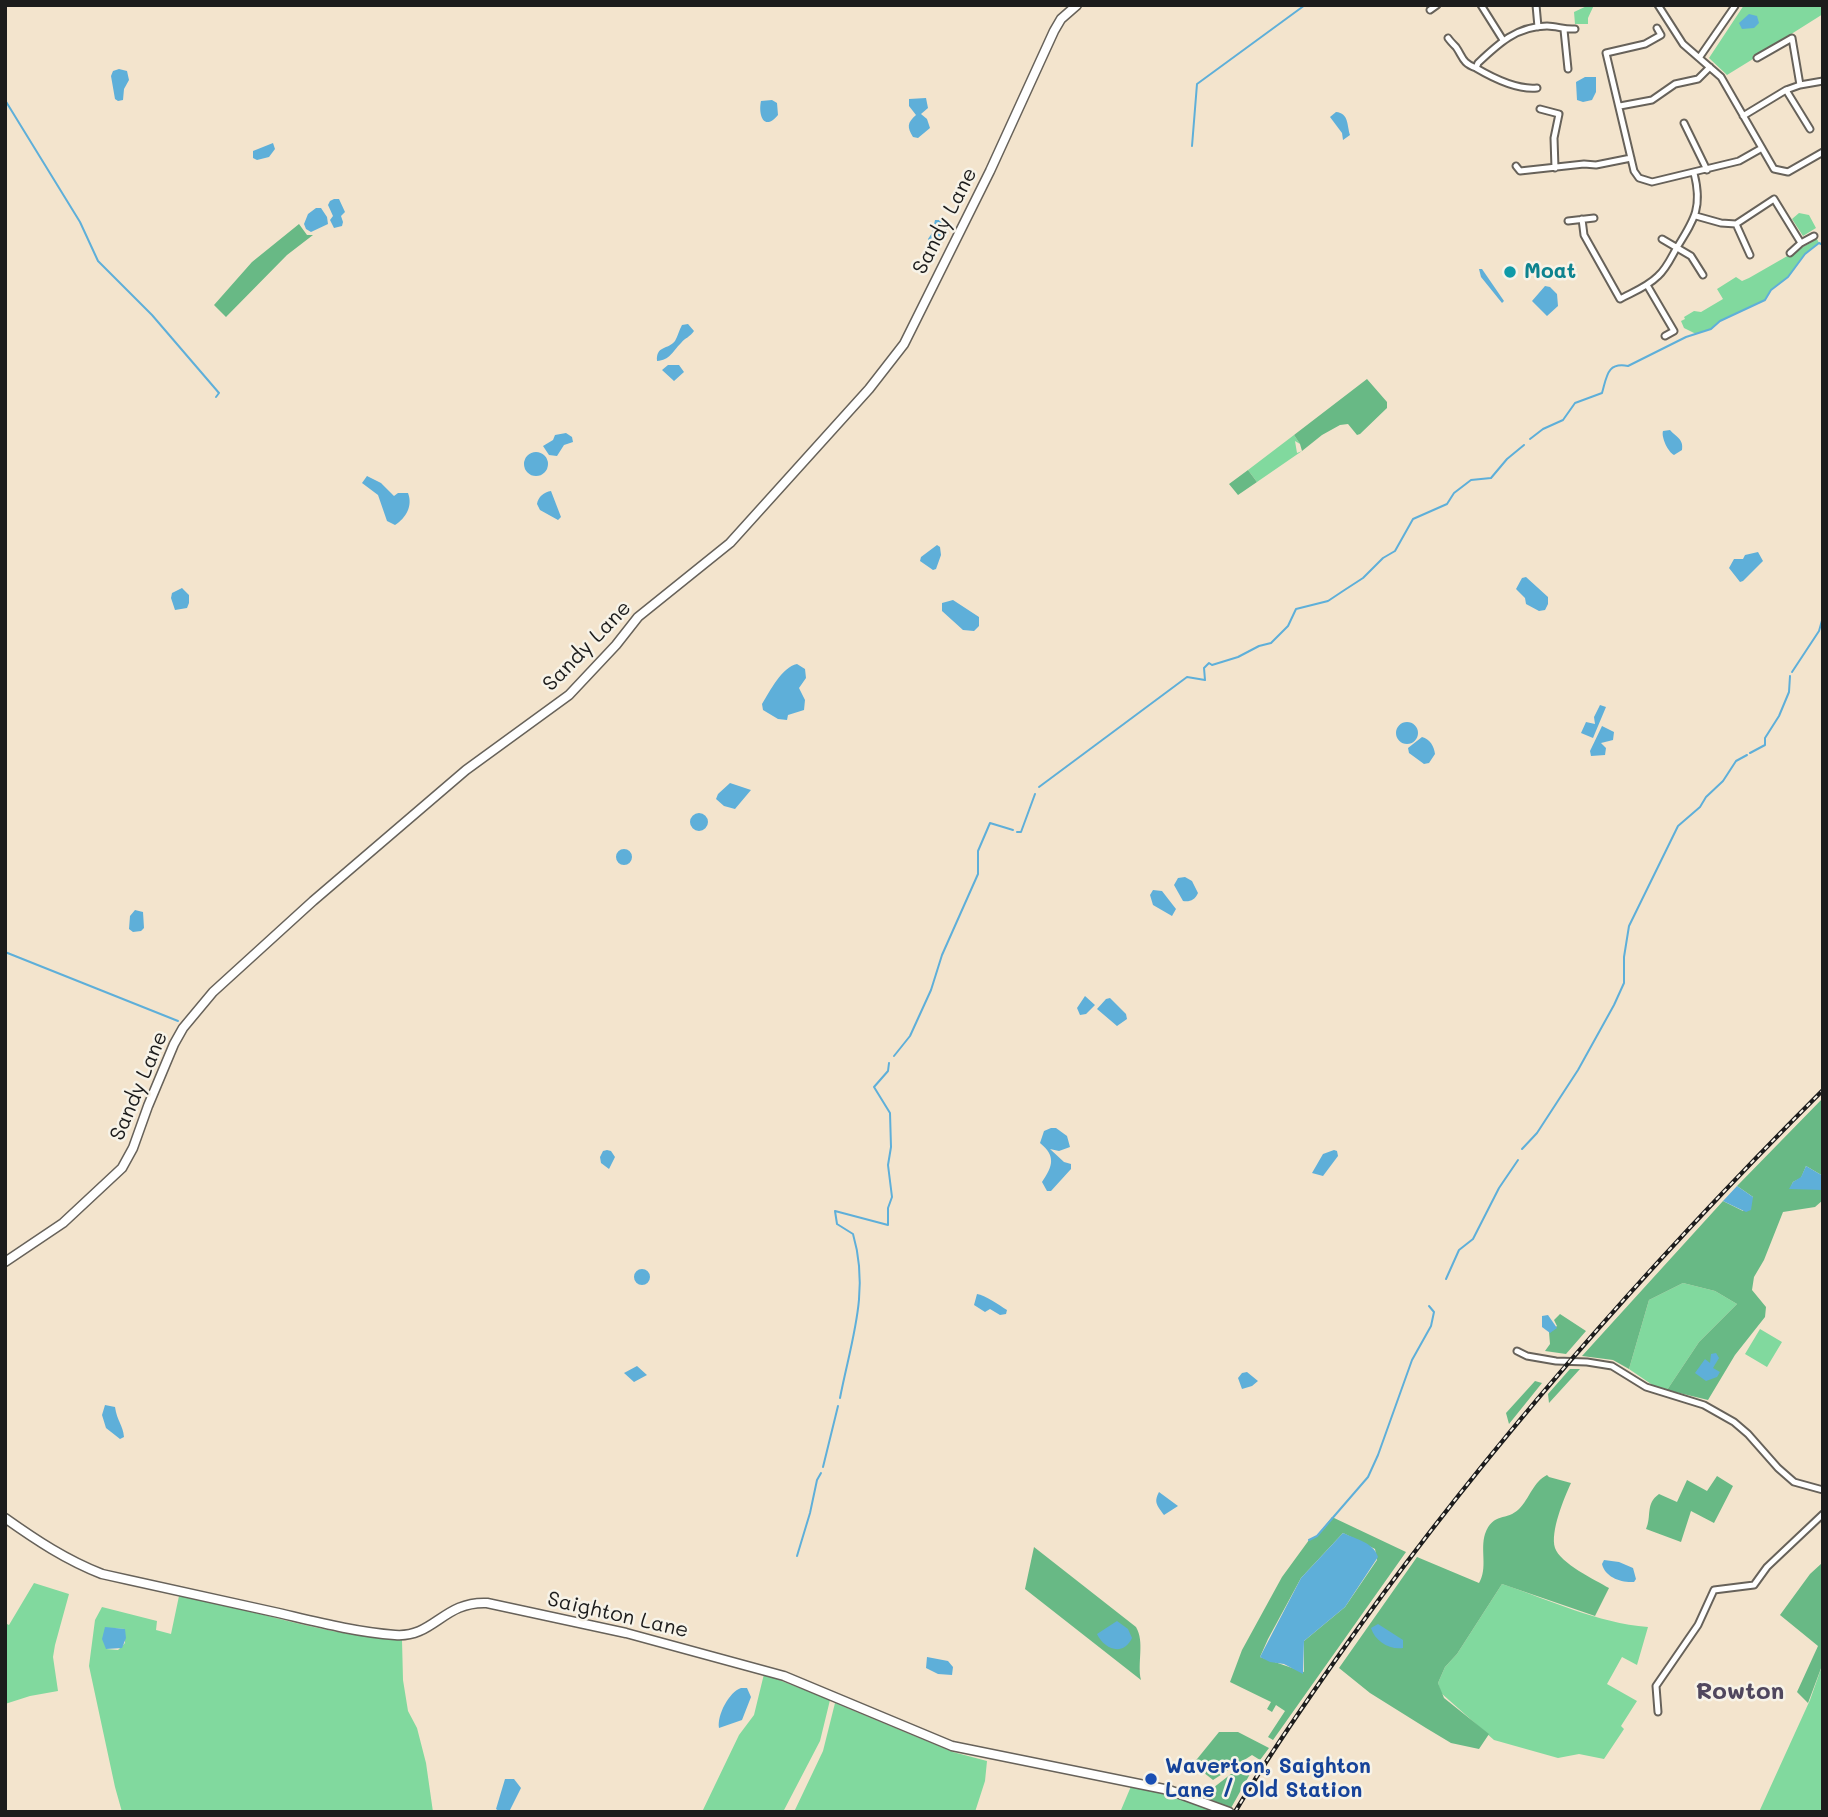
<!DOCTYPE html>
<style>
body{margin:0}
#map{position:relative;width:1828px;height:1817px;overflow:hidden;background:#f3e4cd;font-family:Mali,sans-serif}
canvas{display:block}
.frame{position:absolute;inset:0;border:7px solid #1c1c1c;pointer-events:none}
</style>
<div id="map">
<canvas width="1828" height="1817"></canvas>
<div class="frame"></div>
</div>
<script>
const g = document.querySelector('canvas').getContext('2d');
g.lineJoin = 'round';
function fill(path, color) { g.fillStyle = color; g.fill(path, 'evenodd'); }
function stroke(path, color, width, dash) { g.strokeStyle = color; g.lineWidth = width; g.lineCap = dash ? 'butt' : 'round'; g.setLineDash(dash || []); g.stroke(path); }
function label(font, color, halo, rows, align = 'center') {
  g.font = font + ' Mali,sans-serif'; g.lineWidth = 5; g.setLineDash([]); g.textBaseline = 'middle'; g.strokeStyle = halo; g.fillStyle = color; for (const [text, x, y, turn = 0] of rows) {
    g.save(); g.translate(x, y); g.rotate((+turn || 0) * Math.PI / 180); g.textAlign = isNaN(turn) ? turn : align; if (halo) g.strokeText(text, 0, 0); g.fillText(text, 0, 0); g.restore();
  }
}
const green = new Path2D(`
 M1589,5H1594L1588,18V24H1575L1574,12Z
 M1744,5H1823V14L1758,55H1753V59L1727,75L1709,58Z
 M1799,213L1809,215L1816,228L1803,236L1792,219Z
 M1817,239L1819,243L1805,254L1788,277L1771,290L1765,300L1720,321L1711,329L1696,334L1684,328L1681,321L1685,319L1684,317L1694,311L1701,312L1723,299L1717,289L1736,277L1742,281L1749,278Z
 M1294,435L1300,444L1295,441L1297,453L1302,451L1257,482L1248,470Z
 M1683,1283L1715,1291L1737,1304L1699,1342L1667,1390L1654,1386L1629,1369L1649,1300Z
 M1760,1329L1782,1342L1767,1367L1745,1354Z
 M34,1583L69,1594L55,1645L53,1657L58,1691L30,1696L5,1704V1623L9,1625Z
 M1502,1584C1550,1600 1597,1623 1648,1627L1637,1665L1622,1657L1607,1684L1637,1701L1621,1726L1624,1729L1604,1759L1579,1754L1558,1758L1494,1740L1441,1693L1438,1683L1445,1667L1457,1654Z
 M179,1596C254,1609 325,1636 402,1640L403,1680L408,1711L417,1728L426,1763L433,1812H122L115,1787L89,1666L95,1620L102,1607L157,1621L156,1630L171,1634ZM112,1628L125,1629V1643L118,1650L106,1649Z
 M1823,1663V1812H1759L1810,1700Z
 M764,1674L830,1700L820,1741L783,1812H702L739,1735L754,1715Z
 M835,1703L953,1752L987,1761L985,1781L975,1812H794L823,1751Z
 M1132,1784L1165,1791L1216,1812H1124L1121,1810Z`);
const forest = new Path2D(`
 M299,224L307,235H313L287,255L226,317L214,305L252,262Z
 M1367,379L1387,402V408L1360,434L1357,435L1348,424L1340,425L1322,435L1302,451L1300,444L1294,435Z
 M1248,470L1257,482L1238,495L1229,484Z
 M1823,1098V1176L1806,1166L1801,1178L1793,1182L1790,1189H1823V1200L1815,1207L1783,1212L1764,1260L1754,1277L1752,1290L1766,1307L1765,1317L1735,1355L1708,1400L1667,1390L1699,1342L1737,1304L1715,1291L1683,1283L1649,1300L1629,1369L1613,1360L1582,1356L1723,1201L1743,1211L1753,1197L1737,1186Z
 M1560,1314L1586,1331L1566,1354L1545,1351L1550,1344L1549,1332L1557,1326L1554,1320Z
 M1570,1369H1580L1549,1403L1548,1394Z
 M1535,1381L1542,1383L1509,1424L1506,1413Z
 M1547,1475L1549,1477L1571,1483C1564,1498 1550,1532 1555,1548C1560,1563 1595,1580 1609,1588L1595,1616L1502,1584L1457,1654L1445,1667L1438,1683L1444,1698L1489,1734L1479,1749L1451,1743L1426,1728L1370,1693L1339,1668L1417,1557L1479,1583C1488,1568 1480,1550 1485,1534C1493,1512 1507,1521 1519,1509C1530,1498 1533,1482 1547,1475Z
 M1717,1476L1733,1486L1714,1523L1691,1511L1681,1542L1646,1529C1652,1516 1645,1504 1659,1494L1677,1502L1687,1480L1707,1491Z
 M1332,1517L1406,1552L1273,1740L1268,1737L1285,1711L1276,1705L1272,1712L1267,1709L1271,1702L1230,1682L1242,1650L1282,1577L1309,1540L1317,1536ZM1343,1533L1375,1549L1377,1560L1345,1607L1304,1641V1672L1260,1657L1268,1639L1301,1578Z
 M1034,1547L1136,1627C1145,1642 1137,1663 1141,1680L1025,1589Z
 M1822,1563L1823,1663L1808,1703L1797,1692L1818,1646L1780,1615L1810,1574Z
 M1219,1732H1238L1269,1748L1260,1760L1252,1755L1213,1780L1193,1764Z
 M1231,1774H1250L1231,1808L1204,1797V1795Z`);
const water = new Path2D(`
 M1749,14L1757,16L1759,23L1754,28L1742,29L1739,23Z
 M119,69L127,71L129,80L124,89L123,100L118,101L115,99L111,76L113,71Z
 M1585,77H1596V92L1592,100L1583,102L1577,100L1576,82Z
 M926,98L928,108L921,114L927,119L930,128L918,138L913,137C907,127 907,123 916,115L909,106V99Z
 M772,100L777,103L778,115C764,132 758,115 761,101Z
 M1336,112C1349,113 1347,126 1350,135L1343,140L1342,133L1330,117Z
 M273,143L275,149L269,157L257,160L253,158V151Z
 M334,199H339L345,212L341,216L343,222L342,226L334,228L330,220L333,216L328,205L330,201Z
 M316,208H321L327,217L328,224L311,232L306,229L304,224L308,214Z
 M935,220H939L947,226V232L940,247L934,249L929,245L928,239L932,233Z
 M1479,269H1482L1504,301L1502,303L1481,277Z
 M1545,286L1550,287L1557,294L1558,306L1547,316L1532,301Z
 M688,324L694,331C690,337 685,338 681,343C672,352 670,360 657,361C656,345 668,350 675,341C678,336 679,330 682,325Z
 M668,365H679L684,372L674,381L662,370Z
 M1670,430C1676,437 1684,439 1682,450L1674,455C1668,452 1661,437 1663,431Z
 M566,433L572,437L573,442L564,445L557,456L549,455L543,446L553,440L555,435Z
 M524 464a12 12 0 1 1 24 0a12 12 0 1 1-24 0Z
 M367,476L381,483L394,496L398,493H408C413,506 406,518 395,525L387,521L378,495L362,483Z
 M551,491L561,517L558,520L540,510L537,504C538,497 544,492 551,491Z
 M937,545L940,547L941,555L936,569L933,570L920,561L921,557Z
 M1758,552L1763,561L1743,581L1740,582L1729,568L1734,559H1743L1745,555Z
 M1526,577L1548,597V604L1545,610L1539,611L1526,604L1525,598L1516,589L1522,578Z
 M182,588L189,595V603L187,608L175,610L171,598L172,593Z
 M953,600L979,617V626L974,631L963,630L942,611V603Z
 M797,664L805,669L806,678L799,688L805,700L804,710L788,715L787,720L778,719L763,710L762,704C770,691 782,667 797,664Z
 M1600,705L1606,707L1593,738L1581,733L1586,722L1595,724L1594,717Z
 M1396 733a11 11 0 1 1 22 0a11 11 0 1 1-22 0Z
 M1602,726L1614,732L1613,740L1601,743L1606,748L1605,755L1591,756L1590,751Z
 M1422,737C1430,739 1434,746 1435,754L1429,763L1424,764L1409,753L1408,748Z
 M730,783L751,790L735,809L724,806L716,799L718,794Z
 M690 822a9 9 0 1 1 18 0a9 9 0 1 1-18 0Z
 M616 857a8 8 0 1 1 16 0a8 8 0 1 1-16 0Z
 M1185,877L1192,881L1198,893C1195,900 1190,902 1183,901L1174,885L1178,878Z
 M1153,890L1162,891L1176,909L1172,916L1153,905L1150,895Z
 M135,910L143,912L144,928L141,931L133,932L129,929L130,916Z
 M1085,996L1095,1005L1086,1014L1080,1015L1077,1008Z
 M1110,998L1126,1014L1127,1019L1117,1026L1097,1009L1106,999Z
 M1051,1128H1056L1067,1136L1070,1147L1059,1151L1050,1149L1064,1162L1071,1164V1169L1051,1191H1047L1042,1182C1053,1166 1056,1156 1040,1143L1044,1131Z
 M607,1150L611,1151L615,1157L609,1169L601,1163L600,1157L603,1151Z
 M1334,1150L1337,1151L1338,1156L1323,1176L1312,1173L1323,1154Z
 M1806,1166L1823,1176V1190L1789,1189L1793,1182L1801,1177Z
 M1737,1186L1753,1197L1751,1210L1746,1212L1723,1201Z
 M634 1277a8 8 0 1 1 16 0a8 8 0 1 1-16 0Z
 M977,1294C985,1295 999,1305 1007,1310L1006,1314L1000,1315L990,1309L985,1312L974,1305Z
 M1548,1315L1557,1328L1550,1333L1542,1327V1316Z
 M1716,1353L1719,1358L1713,1368L1720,1372L1717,1377L1706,1381L1695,1373L1705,1359L1710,1363L1711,1354Z
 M637,1366L647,1375L634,1382L624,1373Z
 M1247,1372L1258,1381L1252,1386L1242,1389L1238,1378L1242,1373Z
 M105,1405L115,1407C117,1421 123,1425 124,1437L120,1439L106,1428L102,1415Z
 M1159,1492L1178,1506L1164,1515C1158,1506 1153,1503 1159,1492Z
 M1343,1533C1356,1539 1374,1543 1378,1557L1345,1607L1304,1641L1303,1674L1284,1664L1270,1662L1260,1657L1301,1578Z
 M1604,1560L1619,1562L1633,1568L1636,1579L1634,1582C1621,1583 1605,1577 1602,1564Z
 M1117,1621L1128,1629L1132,1638C1123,1657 1104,1649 1097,1634Z
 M1378,1624L1403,1640V1648C1389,1650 1375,1641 1371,1628Z
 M105,1627L125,1629L126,1638L122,1648L106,1649L102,1639Z
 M927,1657L948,1661L953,1667L952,1675L938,1674L926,1668Z
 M741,1688H747L751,1697L742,1720L719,1728C717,1715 729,1692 741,1688Z
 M505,1779H514L521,1788L509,1812H500L496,1809Z`);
const stream = new Path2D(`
 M5,100L80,222L98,261L152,315L219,393L216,397
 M1192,146L1197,84L1305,5
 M1530,439L1543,429L1563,420L1575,403L1602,393C1607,376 1607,362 1628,366L1686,337L1711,329L1720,321L1765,300L1771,290L1788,277L1805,254L1819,243L1823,245
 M1792,672L1819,631L1823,617
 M1750,753L1765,745V738L1779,716L1789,692L1790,676
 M1039,787L1187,677L1205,680L1204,668L1209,663L1212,665L1238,657L1259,646L1271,643L1288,626L1296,609L1328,601L1343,591L1363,578L1383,558L1395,551L1413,519L1447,504L1454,493L1471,480L1491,478L1507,459L1524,445
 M1017,832H1021L1035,794
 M5,952L178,1021
 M894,1056L910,1036L931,990L942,955L978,874V851L990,823L1013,830
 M1522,1149L1537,1133L1578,1070L1614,1005L1624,983V957L1629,926L1678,826L1700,807L1706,797L1723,781L1736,761L1747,755
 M1446,1279L1459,1250L1473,1239L1499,1188L1518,1160
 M840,1398C851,1341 870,1292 853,1234L837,1224L835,1211L888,1225V1208L892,1197L888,1165L891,1147L890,1113L874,1087L888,1071L889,1063
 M823,1467L838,1406
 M1309,1540L1317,1536L1368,1477L1378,1455L1412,1360L1431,1326L1434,1312L1429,1306
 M797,1556L810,1513L817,1480L821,1473`);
const street = new Path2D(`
 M1481,5L1503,40
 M1536,5L1538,27
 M1658,5L1683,44L1721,77L1774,169L1788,172L1823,152
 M1430,10L1437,5
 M1657,28L1661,35L1645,44L1606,53L1634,171L1639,178L1652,182L1739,161L1762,148
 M1564,30L1568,69
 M1448,38C1450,41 1453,44 1456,47C1463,57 1462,63 1476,68
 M1699,58L1735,6
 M1757,58L1792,38L1800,85
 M1537,88C1517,90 1493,78 1476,68L1478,63C1498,44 1517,26 1547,26C1557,26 1565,30 1575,29
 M1786,90L1810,129
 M1620,106L1652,100L1675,84L1698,79L1710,67
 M1540,109L1559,114L1554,138L1555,168
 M1743,116L1786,90L1800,85L1823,81
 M1684,123L1707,170
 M1516,166L1520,171L1584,164L1596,165L1631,158
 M1696,216L1721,223L1736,224L1774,199L1801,243L1814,236
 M1582,219L1584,235L1620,299C1633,292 1647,287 1658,276C1666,269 1671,258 1676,249C1694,220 1703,208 1694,173
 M1568,221L1594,218
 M1736,224L1750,255
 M1662,239L1691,256L1703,275
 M1790,253L1801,243
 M1647,285L1674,331L1665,336
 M1517,1351L1527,1356L1556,1361L1587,1362L1612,1366L1646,1387L1704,1405L1734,1422L1748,1434L1778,1468L1794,1482L1823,1490
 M1658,1712L1656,1686L1698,1625L1714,1590L1754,1585L1767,1567L1823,1514`);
const secondary = new Path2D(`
 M5,1262L63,1223L122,1168L133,1148L148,1106L174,1044L183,1028L213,992L313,901L466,770L569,695L616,645L638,617L730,543L869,389L904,344L990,171L1054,31L1061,19L1077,5
 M5,1518C36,1540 66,1560 102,1574C159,1587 216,1599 274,1612C313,1621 354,1632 395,1635C434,1638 443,1601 487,1603L626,1633L784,1676L952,1746L1169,1790L1229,1812`);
const rail = new Path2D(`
 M1235,1812C1273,1748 1316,1687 1359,1627C1498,1434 1655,1258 1823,1090`);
const markers = [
 [1510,272,7,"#0f9aa8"],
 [1151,1779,7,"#1a4fb4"]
];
const streetNames = [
 ["Sandy Lane",945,221,-63],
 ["Sandy Lane",587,646,-46],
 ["Sandy Lane",139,1086,-67],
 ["Saighton Lane",618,1615,13]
];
const cultureNames = [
 ["Moat",1524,272]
];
const transitNames = [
 ["Waverton, Saighton",1165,1767],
 ["Lane / Old Station",1165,1791]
];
const quarterNames = [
 ["Rowton",1740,1692]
];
fill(green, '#81d99e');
fill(forest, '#68b985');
fill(water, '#5eafd9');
stroke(stream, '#5eafd9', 2);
stroke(street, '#67625a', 9);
stroke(secondary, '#67625a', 11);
stroke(street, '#fff', 5);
stroke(secondary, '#fff', 8);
stroke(rail, '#1c1c1c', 4.5);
stroke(rail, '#f7f3e8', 2, [5]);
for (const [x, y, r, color] of markers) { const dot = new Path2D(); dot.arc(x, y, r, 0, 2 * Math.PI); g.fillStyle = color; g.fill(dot); stroke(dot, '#f7f3e8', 2.5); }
label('21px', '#1c1c1c', '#f7f3e8', streetNames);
label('bold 21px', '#0d838f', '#f7f3e8', cultureNames, 'left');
label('bold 21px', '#164399', '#f7f3e8', transitNames, 'left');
label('bold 24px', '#50475e', '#f7f3e8', quarterNames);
</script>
